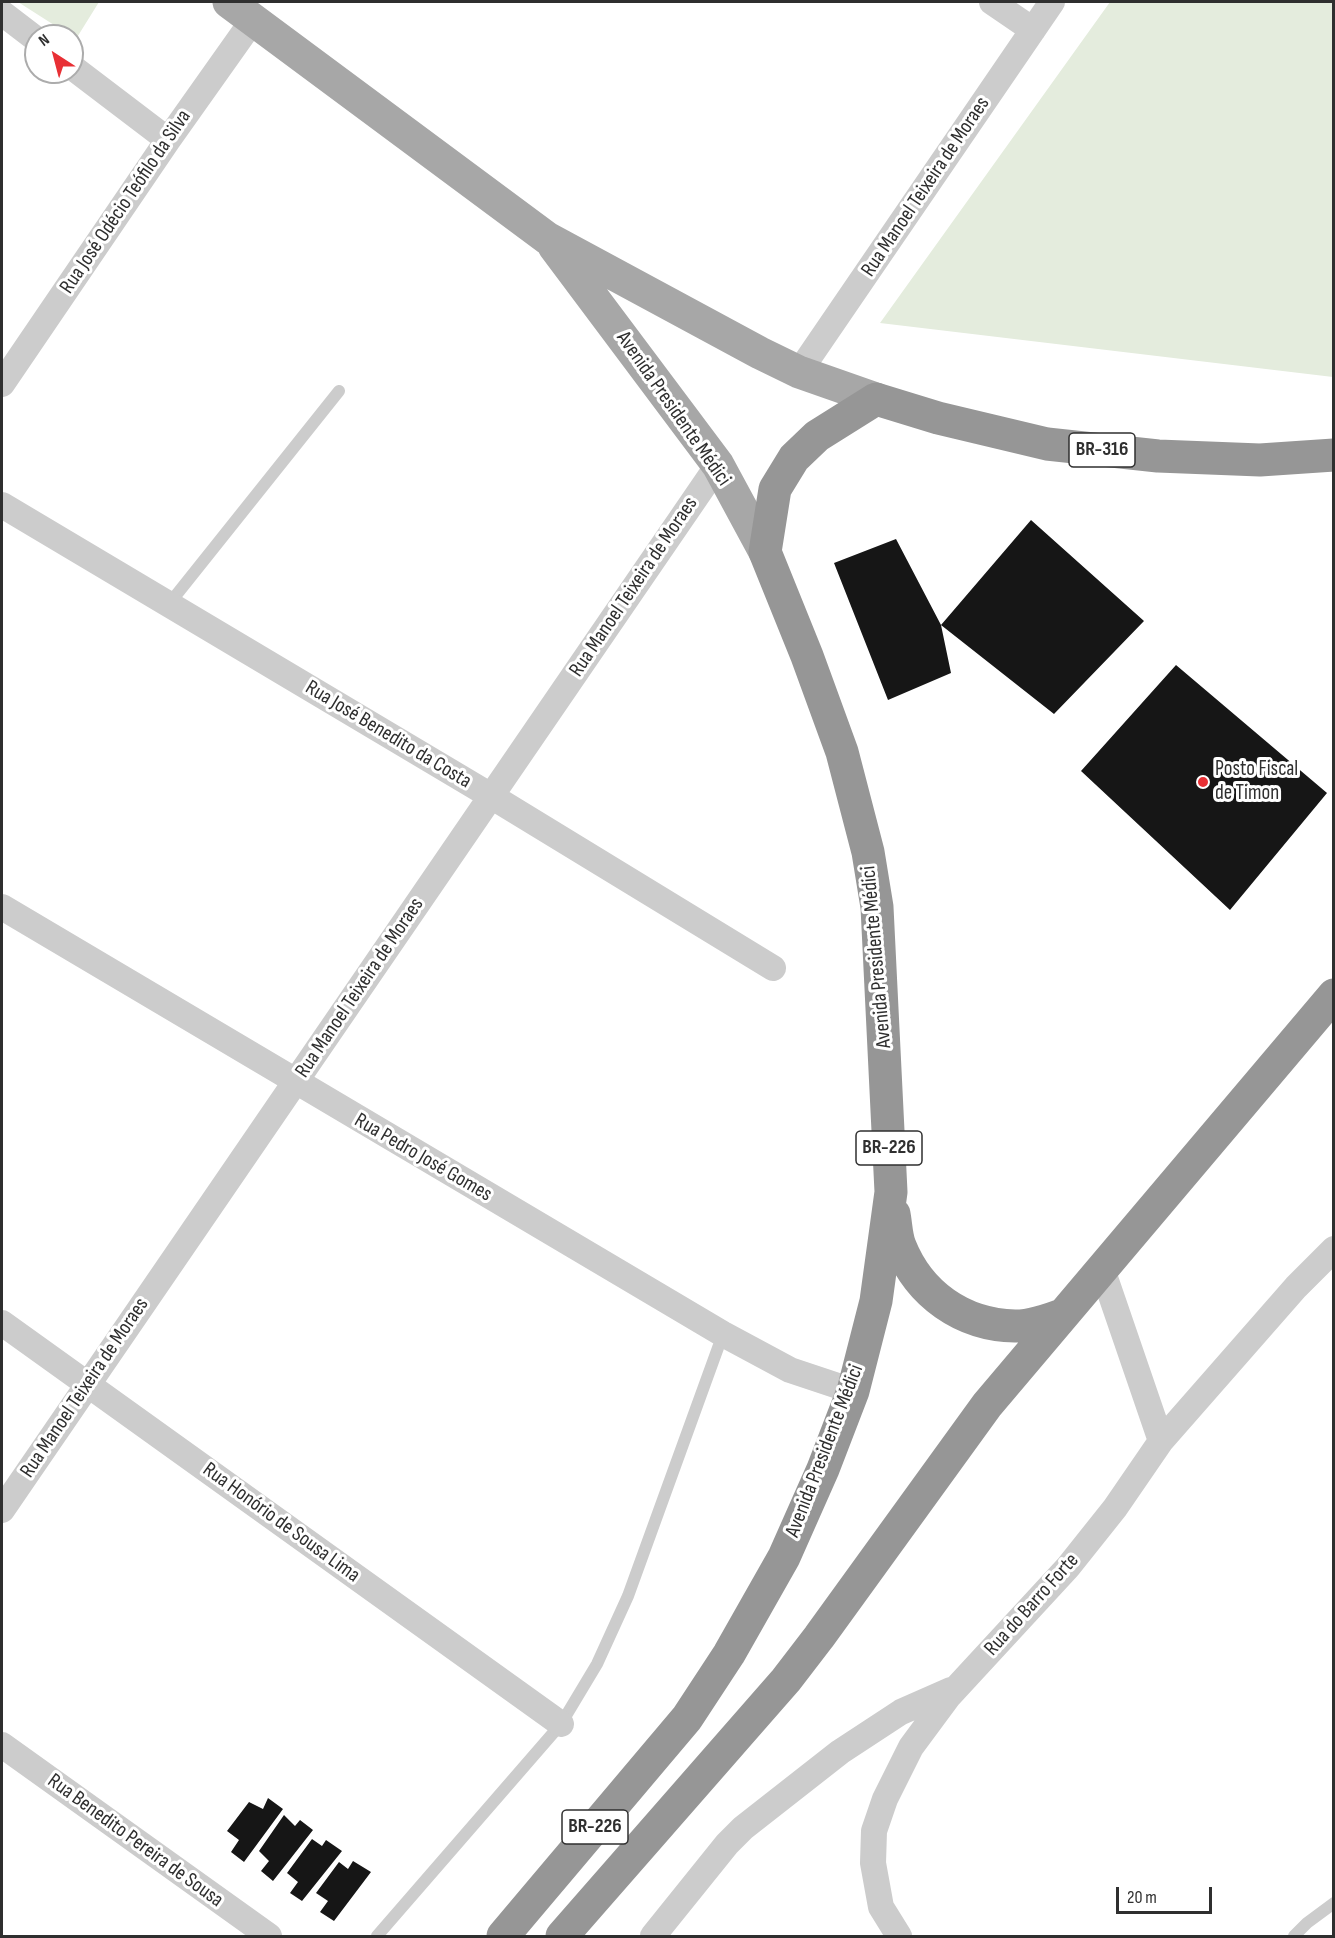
<!DOCTYPE html>
<meta charset="utf-8">
<style>
body{margin:0}
#map{position:relative;width:1335px;height:1938px;overflow:hidden;background:#fff;font-family:"Sofia Sans Condensed",sans-serif}
canvas{display:block}
.frame{position:absolute;inset:0;border:3px solid #2f2f2f;pointer-events:none}
.north{position:absolute;left:24px;top:24px;width:60px;height:60px;box-sizing:border-box;background:#fff;border:2px solid #acacac;border-radius:50%;rotate:324deg;font-size:16px;font-weight:700;line-height:24px;text-align:center;color:#2f2f2f}
.north::after{content:'';display:block;margin:auto;width:21px;height:27px;background:#e83035;clip-path:polygon(50% 0,100% 100%,50% 72%,0 100%)}
.scale{position:absolute;left:1116px;top:1887px;width:96px;height:27px;box-sizing:border-box;border:3px solid #2f2f2f;border-top:0;padding-left:8px;font-size:18px;line-height:21px;white-space:nowrap;color:#2f2f2f;-webkit-text-stroke:4px #fff;paint-order:stroke}
</style>
<div id="map">
<canvas width="1335" height="1938"></canvas>
<div class="frame"></div>
<div class="north">N</div>
<div class="scale">20 m</div>
</div>
<script>
const g = document.querySelector('canvas').getContext('2d');
g.lineJoin = 'round';
function fill(path, color) { g.fillStyle = color; g.fill(path, 'evenodd'); }
function stroke(path, color, width, dash) { g.strokeStyle = color; g.lineWidth = width; g.lineCap = dash ? 'butt' : 'round'; g.setLineDash(dash || []); g.stroke(path); }
function label(font, color, halo, rows, align = 'center') {
  g.font = font + ' "Sofia Sans Condensed",sans-serif'; g.lineWidth = 6; g.setLineDash([]); g.textBaseline = 'middle'; g.strokeStyle = halo; g.fillStyle = color; for (const [text, x, y, turn = 0] of rows) {
    g.save(); g.translate(x, y); g.rotate((+turn || 0) * Math.PI / 180); g.textAlign = isNaN(turn) ? turn : align; if (halo) g.strokeText(text, 0, 0); g.fillText(text, 0, 0); g.restore();
  }
}
const green = new Path2D(`
 M18,2H99L76,39Z
 M1110,2H1333V377L880,323Z`);
const building = new Path2D(`
 M1031,520L1144,621L1054,714L941,625Z
 M896,539L941,625L951,673L888,700L834,563Z
 M1176,665L1327,793L1230,910L1081,771Z
 M268,1798L283,1809L244,1862L231,1852L239,1840L227,1831L249,1802L263,1809Z
 M284,1815L295,1826L300,1820L313,1830L273,1881L261,1871L269,1861L259,1851Z
 M312,1839L322,1846L326,1840L342,1851L302,1901L290,1893L298,1882L287,1873Z
 M353,1861L371,1872L334,1921L320,1912L328,1901L316,1893L339,1862L348,1869Z`);
const lane = new Path2D(`
 M169,604L339,391
 M377,1936L561,1724L597,1664L628,1596L723,1334
 M1294,1936L1307,1923L1334,1903`);
const street = new Path2D(`
 M992,2L1033,30
 M2,13L36,39
 M72,67L168,140
 M799,372L1052,2
 M2,384L168,140L253,20
 M2,505L491,796L773,968
 M2,907L723,1334L790,1370L853,1391
 M2,1323L561,1724
 M1161,1441L1296,1287L1334,1249
 M2,1510L718,465
 M2,1745L269,1936
 M653,1936L727,1844L743,1828L840,1752L901,1712L951,1690
 M899,1936L881,1907L873,1863L874,1831L885,1799L911,1747L948,1697L1068,1567L1115,1508L1161,1441L1102,1269`);
const primary = new Path2D(`
 M229,2L547,238L760,353L799,372L876,399
 M554,246L718,465L765,552`);
const highway = new Path2D(`
 M894,1214C896,1224 896,1236 900,1246C919,1294 962,1325 1015,1326C1032,1326 1049,1320 1064,1314
 M503,1936L687,1718L729,1654L784,1557L823,1469L853,1391L876,1301L891,1192L877,907L868,852L842,752L807,656L765,552L775,489L794,458L817,436L876,399L938,418L1047,444L1158,456L1260,460L1334,455
 M562,1936L786,1680L819,1637L987,1405L1334,995`);
const markers = [
 [1203,782,6,"#e83035"]
];
const shields = [
 [1102,450,66],
 [889,1148,66],
 [595,1827,66]
];
const shieldNames = [
 ["BR-316",1102,450],
 ["BR-226",889,1148],
 ["BR-226",595,1827]
];
const streetNames = [
 ["Rua Manoel Teixeira de Moraes",926,187,-56],
 ["Rua José Odécio Teófilo da Silva",126,202,-56],
 ["Avenida Presidente Médici",673,409,55],
 ["Rua Manoel Teixeira de Moraes",634,587,-56],
 ["Rua José Benedito da Costa",388,735,31],
 ["Avenida Presidente Médici",877,957,-95],
 ["Rua Manoel Teixeira de Moraes",360,988,-56],
 ["Rua Pedro José Gomes",423,1158,30],
 ["Rua Manoel Teixeira de Moraes",85,1388,-56],
 ["Avenida Presidente Médici",825,1451,-69],
 ["Rua Honório de Sousa Lima",281,1523,36],
 ["Rua do Barro Forte",1032,1605,-48],
 ["Rua Benedito Pereira de Sousa",135,1841,36]
];
const poiNames = [
 ["Posto Fiscal",1215,770],
 ["de Timon",1215,794]
];
fill(green, '#e4ecdd');
fill(building, '#161616');
stroke(lane, '#ccc', 12);
stroke(street, '#ccc', 26);
stroke(primary, '#a7a7a7', 33);
stroke(highway, '#969696', 33);
for (const [x, y, r, color] of markers) { const dot = new Path2D(); dot.arc(x, y, r, 0, 2 * Math.PI); g.fillStyle = color; g.fill(dot); stroke(dot, '#fff', 2); }
for (const [x, y, w] of shields) { const box = new Path2D(); box.roundRect(x - w / 2, y - 17, w, 34, 4.5); g.fillStyle = '#fff'; g.fill(box); stroke(box, '#2f2f2f', 1.5); }
label('bold 20px', '#2f2f2f', null, shieldNames);
label('21px', '#2f2f2f', '#fff', streetNames);
label('21px', '#2f2f2f', '#fff', poiNames, 'left');
</script>
